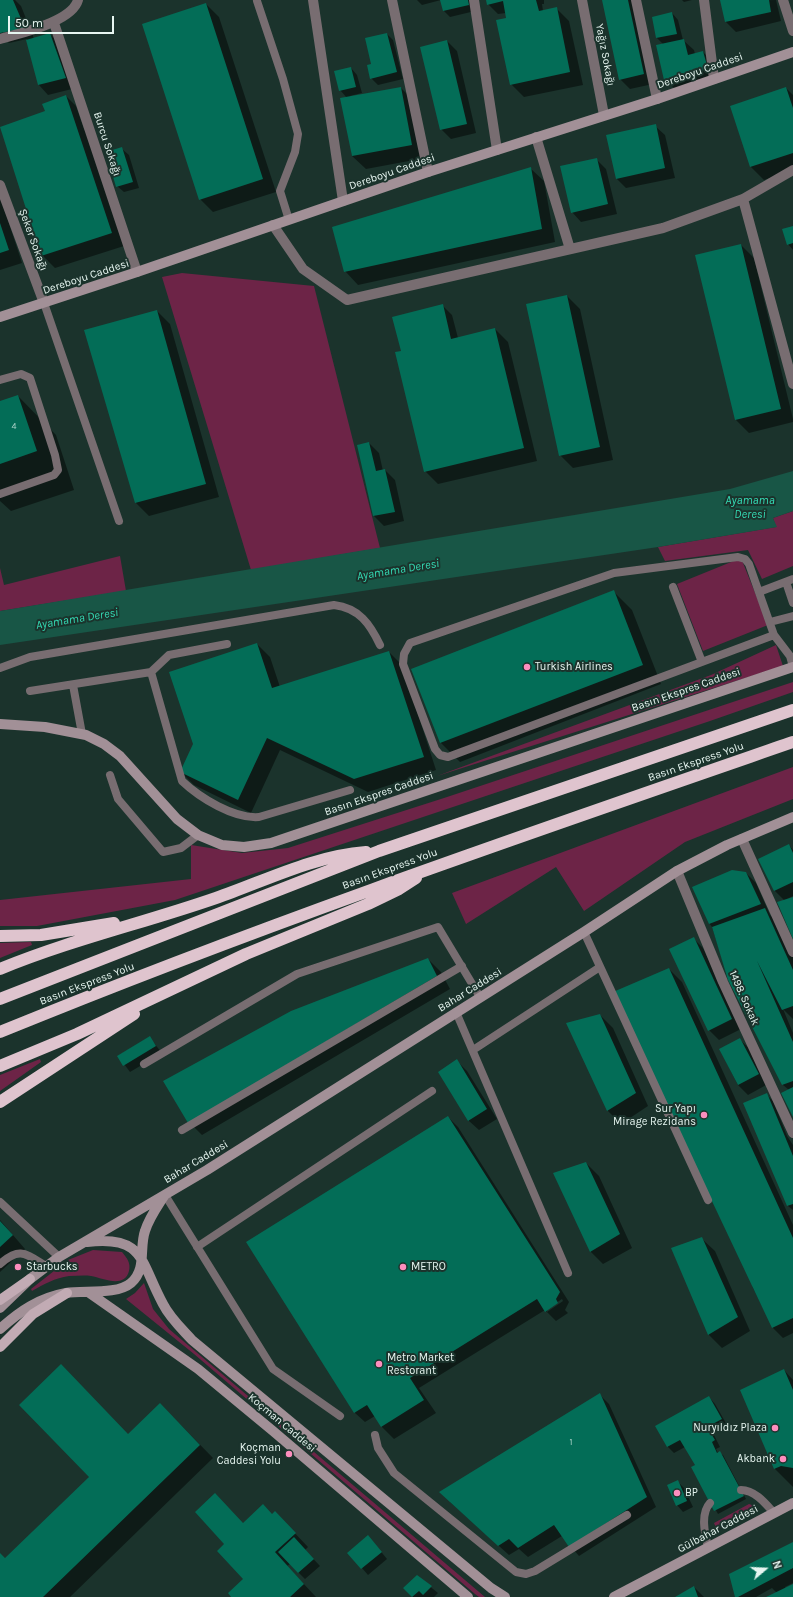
<!DOCTYPE html>
<meta charset="utf-8">
<style>
body{margin:0}
#map{position:relative;width:793px;height:1597px;overflow:hidden;background:#1b332c;font-family:Karla,sans-serif}
canvas{display:block}
.north{position:absolute;left:745px;top:1549px;width:40px;height:40px;-webkit-text-stroke:3px #1b332c;paint-order:stroke;rotate:71deg;font-size:11px;font-weight:700;line-height:16px;text-align:center;color:#e7f6f1}
.north::after{content:'';display:block;margin:auto;width:14px;height:18px;background:#e7f6f1;clip-path:polygon(50% 0,100% 100%,50% 72%,0 100%)}
.scale{position:absolute;left:8px;top:16px;width:106px;height:18px;box-sizing:border-box;border:2px solid #e7f6f1;border-top:0;padding-left:5px;font-size:12px;line-height:14px;white-space:nowrap;color:#e7f6f1;-webkit-text-stroke:3px #1b332c;paint-order:stroke}
</style>
<div id="map">
<canvas width="793" height="1597"></canvas>
<div class="north">N</div>
<div class="scale">50 m</div>
</div>
<script>
const g = document.querySelector('canvas').getContext('2d');
g.lineJoin = 'round';
function fill(path, color) { g.fillStyle = color; g.fill(path, 'evenodd'); }
function stroke(path, color, width, dash) { g.strokeStyle = color; g.lineWidth = width; g.lineCap = dash ? 'butt' : 'round'; g.setLineDash(dash || []); g.stroke(path); }
function label(font, color, halo, rows, align = 'center') {
  g.font = font + ' Karla,sans-serif'; g.lineWidth = 4; g.setLineDash([]); g.textBaseline = 'middle'; g.strokeStyle = halo; g.fillStyle = color; for (const [text, x, y, turn = 0] of rows) {
    g.save(); g.translate(x, y); g.rotate((+turn || 0) * Math.PI / 180); g.textAlign = isNaN(turn) ? turn : align; if (halo) g.strokeText(text, 0, 0); g.fillText(text, 0, 0); g.restore();
  }
}
const green = new Path2D(`
 M182,273L314,286L380,548L251,570L162,277Z
 M793,511V566L762,579L748,550L665,561L658,547L776,527L773,518Z
 M120,556L126,591L0,611V568L4,585Z
 M741,558L768,625L703,651L677,584Z
 M776,645L783,666L437,776L711,675Z
 M793,682V692L710,721L175,900L37,926H0V900L191,879V845L242,853L288,848L444,798Z
 M793,767V799L685,842L584,911L556,867L466,924L452,893Z
 M31,942L32,945L0,958V943Z
 M40,1059L41,1062L0,1091V1075Z
 M93,1250L122,1252C127,1258 131,1263 129,1271C124,1289 103,1278 91,1276C84,1275 76,1276 69,1276C55,1278 44,1284 32,1291L31,1289L68,1260Z
 M144,1283L153,1309L169,1329L485,1597H479L475,1594L194,1354L126,1299L135,1293Z
 M749,1504L752,1505L755,1508L717,1530L714,1523Z`);
const water = new Path2D(`
 M793,471V511L773,518L777,527L658,547L0,645V611L730,489Z`);
const shadow = new Path2D(`
 M0,0H15L21,6L29,26L3,31V33L30,27L34,39L50,34L60,44L76,88L48,95L39,85L27,39L9,43L4,38H0Z
 M417,0H472L475,11L450,17L444,11L441,0L422,5Z
 M487,0H544V4H542L543,11L556,8L569,21L583,85L524,97L511,84L508,18L506,13L498,14L488,4Z
 M603,0H632L653,84L630,89L620,79Z
 M682,0H692L684,2Z
 M776,0L781,21L736,32L726,22L721,1Z
 M206,4L219,17L276,192L213,212L200,199Z
 M672,13L678,20L683,40L694,50L695,54L703,52L713,62L717,79L675,89L665,79L664,45L657,38L653,18Z
 M387,34L393,40L403,79L378,85L371,78L372,64Z
 M447,41L457,51L476,133L451,139L441,129Z
 M351,68L357,75L362,93L350,96L351,97L401,88L414,101L425,158L366,169L352,156L347,98L340,90Z
 M786,88L793,95V170L764,180L750,166Z
 M66,96L76,106L84,129L87,133L124,246L55,268L42,255L46,112Z
 M655,126L665,135L675,178L626,188L616,178Z
 M122,149L129,155L139,188L124,192L117,186Z
 M596,159L606,169L617,214L581,222L572,212Z
 M530,168L544,181L555,242L358,285L345,271Z
 M0,196L22,263L0,270Z
 M793,227V250L788,244Z
 M741,245L754,258L793,419V422L749,433L736,420Z
 M567,296L580,309L613,460L573,468L560,455Z
 M442,305L452,315L458,338L495,329L508,342L537,461L438,484L425,471L402,351Z
 M157,311L170,324L219,497L149,516L136,503Z
 M18,396L56,435L74,490L11,511L0,501V402Z
 M369,443L379,453L383,471L385,470L395,480L404,521L384,526L374,516L358,445Z
 M613,591L632,610L661,684L460,762L441,743L413,669Z
 M257,644L270,657L280,687L389,652L402,665L436,770L368,792L280,750L251,813L194,785L181,772Z
 M789,845L793,850V896L787,899L793,898V936L785,901L774,890Z
 M746,873L756,883L770,915L778,922L793,957V1019L783,1009L793,1033V1115L789,1090L783,1085L729,980L712,927L709,923Z
 M693,938L703,948L741,1029L719,1040L709,1030Z
 M428,959L441,972L450,989L202,1135L189,1122Z
 M669,969L682,982L793,1225V1333L783,1338L773,1328L753,1288Z
 M600,1015L613,1028L648,1106L621,1124L608,1111L568,1024Z
 M149,1037L162,1053L130,1072L118,1056Z
 M740,1040L750,1049L768,1084L748,1095L738,1085L720,1050Z
 M457,1061L467,1071L497,1119L479,1130L469,1121L439,1072Z
 M766,1094L773,1101L787,1136L793,1145V1210L788,1206L745,1103Z
 M448,1117L458,1127L569,1302L565,1310L568,1313L556,1321L545,1310L419,1388L436,1413L394,1439L381,1426L375,1416L365,1422L355,1413ZM562,1299L563,1301L547,1312V1309Z
 M586,1163L599,1176L632,1248L603,1264L590,1251Z
 M0,1220L25,1249L0,1272Z
 M701,1238L715,1251L750,1331L722,1348L709,1335L672,1249Z
 M784,1370L793,1380V1487L775,1469L741,1390Z
 M599,1394L609,1404L656,1507L579,1556L562,1536L528,1557L519,1549L509,1555L450,1502Z
 M709,1397L715,1404L727,1425L713,1433L720,1447L716,1449L718,1453L723,1455L746,1499L718,1514L692,1467L696,1465L685,1447L674,1453L668,1447L656,1426Z
 M173,1417L213,1458L70,1597H0V1554L5,1560L90,1477L128,1435Z
 M678,1482L684,1488L693,1507L683,1512L677,1505Z
 M272,1515L288,1526L308,1547L305,1550L320,1566L305,1579L290,1564L287,1566L316,1597H233L244,1579L243,1524Z
 M374,1543L387,1559L368,1575L349,1553Z
 M793,1543V1583L785,1587L786,1589L793,1585V1597H769L777,1593L772,1588L756,1597H736Z
 M417,1576L438,1593L434,1597H413L405,1588Z
 M694,1587L704,1597H677Z`);
const building = new Path2D(`
 M0,0H13L25,28L0,33Z
 M440,0H468L469,5L443,11Z
 M486,0H536L539,11L557,7L570,72L510,85L496,20L506,18L503,1L487,5Z
 M602,0H628L644,74L619,80Z
 M720,0H769L771,12L725,22Z
 M206,3L263,179L199,200L142,24Z
 M672,12L677,34L656,38L652,17Z
 M50,33L66,78L38,85L26,40Z
 M387,33L397,72L370,79L367,65L371,64L365,38Z
 M684,39L688,55L703,51L708,69L664,80L656,45Z
 M447,40L467,124L440,130L420,47Z
 M351,67L356,87L339,91L334,71Z
 M401,87L412,145L352,156L340,98Z
 M786,87L793,108V153L750,167L730,106Z
 M66,95L112,233L41,256L0,127L45,111L42,104Z
 M656,124L665,168L616,179L606,135Z
 M122,147L133,182L116,187L106,152Z
 M597,158L608,204L571,213L560,166Z
 M531,167L542,229L344,272L332,227Z
 M0,223L9,250L0,253Z
 M793,226V243L787,245L782,229Z
 M741,244L781,409L735,420L695,255Z
 M567,295L600,447L559,456L526,304Z
 M443,304L451,339L495,328L524,448L424,472L395,352L401,351L392,317Z
 M157,310L206,484L135,503L84,330Z
 M18,395L37,451L0,464V401Z
 M369,442L376,471L385,469L395,512L373,516L357,445Z
 M614,590L643,665L440,743L411,669Z
 M257,643L272,688L389,651L424,757L354,779L267,738L238,800L180,772L193,744L169,672Z
 M789,844L793,853V882L774,891L758,859Z
 M732,870L746,872L761,904L709,924L692,887Z
 M793,897V939L777,902Z
 M765,908L793,970V1006L782,1010L757,961L793,1042V1081L782,1085L728,980L712,927Z
 M694,937L732,1019L708,1031L669,949Z
 M428,958L437,976L188,1123L163,1081L291,1011Z
 M669,968L793,1238V1318L772,1328L613,992Z
 M600,1014L636,1093L607,1111L566,1023Z
 M150,1036L156,1046L123,1066L117,1056Z
 M740,1038L759,1074L738,1085L719,1049Z
 M457,1059L487,1109L468,1121L438,1072Z
 M793,1087V1117L781,1093Z
 M767,1093L793,1156V1204L787,1206L743,1103Z
 M448,1116L560,1292L556,1299L558,1303L545,1312L537,1299L410,1378L424,1400L381,1427L367,1405L354,1413L246,1242Z
 M586,1162L620,1234L590,1252L553,1173Z
 M0,1221L13,1235L0,1247Z
 M702,1237L738,1317L708,1335L671,1248Z
 M61,1364L128,1434L160,1403L200,1445L43,1597H0V1553L5,1558L89,1477L19,1405Z
 M784,1369L793,1390V1468L781,1466L774,1469L740,1390Z
 M600,1393L647,1497L569,1547L554,1525L518,1548L509,1539L498,1546L439,1492Z
 M709,1396L722,1419L707,1427L715,1440L712,1442L717,1453L720,1451L744,1496L714,1511L691,1467L695,1465L680,1440L667,1447L655,1426Z
 M678,1480L687,1501L676,1506L667,1485Z
 M215,1493L243,1523L263,1504L272,1514L275,1511L296,1533L275,1552L304,1584L290,1597H231L228,1593L243,1579L217,1551L224,1544L195,1512Z
 M368,1535L382,1552L361,1569L347,1553Z
 M294,1537L314,1559L298,1573L278,1552Z
 M793,1542V1568L738,1597H735L729,1574Z
 M417,1575L432,1586L423,1595L419,1591L412,1597L403,1588Z
 M793,1584V1597H766Z
 M694,1586L698,1597H675Z`);
const service = new Path2D(`
 M257,1L283,79L298,134L295,152L280,191L289,220
 M44,303L119,521
 M0,380L21,374L30,378L55,455L58,470L54,475L0,494
 M786,582L793,603
 M673,587L702,662
 M759,592L793,579
 M770,622L793,616
 M774,635L448,757L440,755L435,749L403,664L404,654L410,643L614,573L738,557L745,559L749,564L774,635L790,656L793,667
 M0,668L30,657L334,605C359,608 370,624 380,645
 M151,672L182,781C200,798 234,819 259,817L350,790
 M73,685L82,734
 M30,691L151,672L169,655L227,644
 M110,775L118,799L163,852L181,848L198,835
 M584,932L708,1200
 M456,1012L568,1273
 M473,1050L600,967
 M144,1064L297,974L438,927L480,997
 M182,1130L462,966
 M165,1195L273,1369L340,1416
 M0,1202L59,1257
 M197,1247L432,1091
 M0,1264C20,1246 26,1254 46,1266
 M375,1435L378,1448L394,1473L516,1572L526,1574L535,1571L627,1515
 M741,1490C755,1490 766,1504 774,1513
 M708,1547C705,1534 700,1514 710,1503`);
const minor = new Path2D(`
 M313,0L343,201
 M392,0L428,172
 M474,0L497,150
 M582,0L604,115
 M636,0L657,99
 M704,0L714,79
 M783,0L793,31
 M54,23L137,272
 M0,39C20,33 72,22 78,0
 M536,137L570,249
 M0,185L44,303
 M743,199L793,384
 M273,225L303,269L347,300L663,228L743,199L793,170
 M742,839L793,952
 M677,871L723,982L793,1133`);
const secondary = new Path2D(`
 M0,317L137,272L428,172L657,99L793,52
 M0,724L45,727L86,735L104,744L120,756L177,819L198,835L222,845L244,847L271,843L793,667
 M87,1242C145,1235 140,1262 163,1304C170,1318 182,1329 192,1340L491,1588L505,1597
 M88,1292L198,1369L273,1431L468,1597
 M0,1308L30,1279L59,1257L207,1170L584,932L677,871L727,845L793,817
 M0,1329C20,1311 39,1298 66,1293C84,1290 117,1295 131,1283C147,1269 139,1248 145,1231C149,1218 157,1207 164,1196
 M614,1597L793,1503`);
const primary = new Path2D(`
 M0,1300L30,1279
 M0,1347L33,1314L67,1293`);
const motorway = new Path2D(`
 M0,936L41,935L114,923
 M0,969C70,940 144,923 216,898C265,881 313,856 366,852
 M0,999L379,851L793,710
 M0,1032C261,925 527,834 793,742
 M0,1066L77,1034L246,954L368,904L399,889L416,878
 M0,1102L134,1014`);
const markers = [
 [527,667,4,"#fd8ebe"],
 [704,1115,4,"#fd8ebe"],
 [18,1267,4,"#fd8ebe"],
 [403,1267,4,"#fd8ebe"],
 [379,1364,4,"#fd8ebe"],
 [775,1428,4,"#fd8ebe"],
 [289,1454,4,"#fd8ebe"],
 [783,1459,4,"#fd8ebe"],
 [677,1493,4,"#fd8ebe"]
];
const numberNames = [
 ["4",14,426],
 ["1",571,1442]
];
const streetNames = [
 ["Yağız Sokağı",605,55,79],
 ["Dereboyu Caddesi",700,71,-19],
 ["Burcu Sokağı",107,144,72],
 ["Dereboyu Caddesi",392,172,-19],
 ["Şeker Sokağı",33,240,70],
 ["Dereboyu Caddesi",86,277,-18],
 ["Basın Ekspres Caddesi",686,690,-19],
 ["Basın Ekspress Yolu",696,762,-19],
 ["Basın Ekspres Caddesi",379,794,-19],
 ["Basın Ekspress Yolu",390,869,-20],
 ["Basın Ekspress Yolu",87,984,-21],
 ["Bahar Caddesi",470,990,-32],
 ["1498. Sokak",744,998,66],
 ["Bahar Caddesi",196,1162,-31],
 ["Koçman Caddesi",282,1423,40],
 ["Gülbahar Caddesi",718,1529,-28]
];
const poiNames = [
 ["Turkish Airlines",535,667],
 ["Sur Yapı",696,1109,"right"],
 ["Mirage Rezidans",696,1122,"right"],
 ["Starbucks",26,1267],
 ["METRO",411,1267],
 ["Metro Market",387,1358],
 ["Restorant",387,1371],
 ["Nuryıldız Plaza",767,1428,"right"],
 ["Koçman",281,1448,"right"],
 ["Caddesi Yolu",281,1461,"right"],
 ["Akbank",775,1459,"right"],
 ["BP",685,1493]
];
const waterNames = [
 ["Ayamama",750,501],
 ["Deresi",750,515],
 ["Ayamama Deresi",398,570,-9],
 ["Ayamama Deresi",77,619,-9]
];
fill(green, '#6d2447');
fill(water, '#185646');
fill(shadow, '#0007');
fill(building, '#036d57');
stroke(service, '#786d71', 8);
stroke(minor, '#786d71', 10);
stroke(secondary, '#a29097', 10);
stroke(primary, '#c2abb4', 10);
stroke(motorway, '#dfc4ce', 12);
for (const [x, y, r, color] of markers) { const dot = new Path2D(); dot.arc(x, y, r, 0, 2 * Math.PI); g.fillStyle = color; g.fill(dot); stroke(dot, '#1b332c', 1.5); }
label('9px', '#aed4ca', null, numberNames);
label('11px', '#e7f6f1', '#1b332c', streetNames);
label('11px', '#e7f6f1', '#1b332c', poiNames, 'left');
label('italic 12px', '#34dcb5', '#1b332c', waterNames);
</script>
